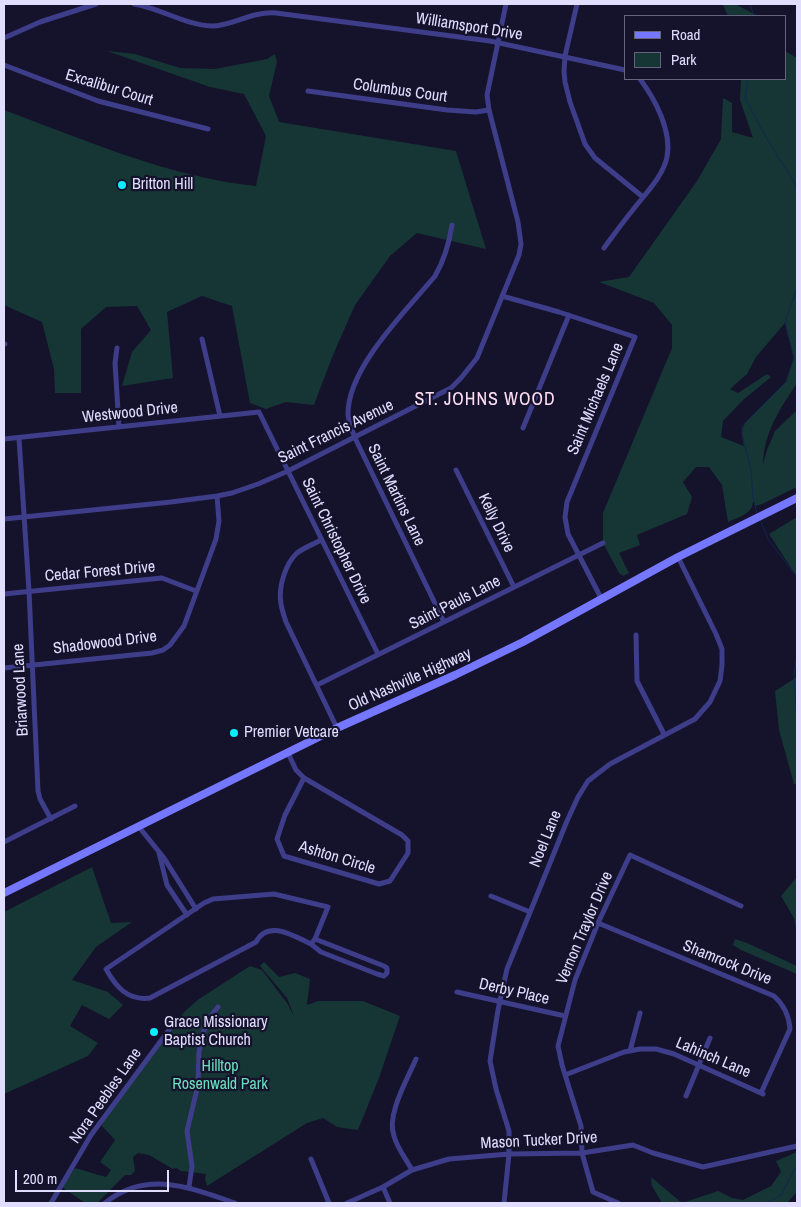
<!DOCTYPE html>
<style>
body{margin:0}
#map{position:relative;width:801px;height:1207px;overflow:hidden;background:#15122c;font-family:"Archivo Narrow",sans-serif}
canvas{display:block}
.frame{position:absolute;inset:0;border:5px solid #e0ddff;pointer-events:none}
.legend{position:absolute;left:624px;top:15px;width:162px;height:65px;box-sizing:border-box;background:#15122c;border:1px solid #666380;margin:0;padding:6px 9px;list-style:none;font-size:15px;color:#e0ddff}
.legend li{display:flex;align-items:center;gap:10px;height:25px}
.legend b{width:25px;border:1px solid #666380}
.scale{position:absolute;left:15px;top:1170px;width:154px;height:22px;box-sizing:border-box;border:2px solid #e0ddff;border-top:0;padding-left:6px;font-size:15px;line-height:18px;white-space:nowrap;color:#e0ddff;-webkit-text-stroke:4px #15122c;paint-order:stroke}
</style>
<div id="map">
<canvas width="801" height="1207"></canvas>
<div class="frame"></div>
<ul class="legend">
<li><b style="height:6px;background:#7577fe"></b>Road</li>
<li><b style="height:14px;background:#153634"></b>Park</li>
</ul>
<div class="scale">200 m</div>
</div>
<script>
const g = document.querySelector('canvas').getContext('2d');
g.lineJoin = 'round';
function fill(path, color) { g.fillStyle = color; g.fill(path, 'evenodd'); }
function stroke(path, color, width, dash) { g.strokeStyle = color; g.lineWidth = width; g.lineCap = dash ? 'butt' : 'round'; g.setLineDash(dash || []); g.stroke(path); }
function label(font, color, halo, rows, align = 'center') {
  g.font = font + ' "Archivo Narrow",sans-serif'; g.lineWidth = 4.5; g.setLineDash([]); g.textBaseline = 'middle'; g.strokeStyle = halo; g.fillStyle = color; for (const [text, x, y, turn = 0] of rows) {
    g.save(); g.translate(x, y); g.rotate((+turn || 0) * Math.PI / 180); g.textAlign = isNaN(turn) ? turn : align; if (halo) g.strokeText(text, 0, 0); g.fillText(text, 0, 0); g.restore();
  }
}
const green = new Path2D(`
 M724,4H735L758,16H728L723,5Z
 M107,51L135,54L180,68L215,69L267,59L275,54L277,62L269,96L279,122L456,151L486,249L417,233L390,256L355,305L333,355L314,405L286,402L266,409L250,403L232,306L202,296L167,312L173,378L122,386L132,352L151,330L137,306L106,307L81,329V393H55L54,369L42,322L4,305V110C85,140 169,177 256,186L266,136L244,94L210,87Z
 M785,51L797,58V383C780,409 764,432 763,464L767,450L775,431L797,410V487L762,504L755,506L753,501C753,514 739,517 728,522L722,485L709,467H696L683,482L692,497L687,514L637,535L640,545L619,553L629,573L623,576L619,573L603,543V513L672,348V325L654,303L599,282L629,277L697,181L721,139L723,98L732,103V132L753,138L740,100L741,79H785ZM785,323L794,358L786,382L746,422C740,430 742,437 744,446L721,437L723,421L743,400L771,377L767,374L738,393L730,389L747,374L756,357Z
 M797,517V577L769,534Z
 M797,677V784H794L779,730L775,691Z
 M92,867L111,923L132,922L96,947L72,980L108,992L123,1005L109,1019L82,1005L70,1026L98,1043L88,1056L4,1094V912Z
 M797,877V933L794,918L781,896Z
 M735,939L747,943L797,966V974L741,950L733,945Z
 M264,962L279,977L295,973L310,979L307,1005L318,1001H363L400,1016L379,1078L358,1130L337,1127L323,1118L307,1123L207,1186L205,1179L206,1174L181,1171L176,1168L173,1169L149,1155L138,1153L133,1157L135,1171L131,1175H125L97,1203H85L62,1187L75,1168L106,1177L111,1170L100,1162L115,1140L102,1126L103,1121L185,1011L199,999L250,966L262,970L287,1003L294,1016L287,998L260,966Z
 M797,1152V1192L787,1203H662L652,1186L651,1177L682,1203L718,1191L732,1198L743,1200L771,1186L781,1172L776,1161Z`);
const stream = new Path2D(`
 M750,4L754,16
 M748,79L745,98L766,137L797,187
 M757,513L753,498L751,470L742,434V427L746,422L786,382L794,358L785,322L797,288
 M760,519L768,539L797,577
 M797,654L794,675L797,724
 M767,1203L781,1195L797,1165`);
const minor = new Path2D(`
 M134,4C160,8 185,25 212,26C232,26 252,11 276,13L490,41L625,70
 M577,4L565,56L564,71L565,82L570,102L585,144L595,158L643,197
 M4,38L40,22L96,4
 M4,65L98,101L208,129
 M308,91L447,110L476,112L489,110
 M604,248C613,236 622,223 632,211C644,195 663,177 667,157C672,131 655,99 640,79
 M502,296L559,312L635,337L567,502L565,517L568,534L601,598
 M202,339L220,416
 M4,344H5
 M117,348L115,363L119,427
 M523,428L569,315
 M19,438L29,591L38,791L40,799L51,819
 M4,439L259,412L378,654
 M456,470L514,587
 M4,519L171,502L217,496L232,493L258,484L288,471L451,388L461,378L477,358L519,255L521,244L518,222L489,110L487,95L506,4
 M321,540C314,544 303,548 297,553C285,564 278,588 281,604C282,610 284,616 286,622L337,728
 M4,594L162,578L196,591
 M444,622L355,438C352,430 349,423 348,415C347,368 406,311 435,276C445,259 449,244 452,225
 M636,635L637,681L664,734
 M4,668L152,653L163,650L170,645L184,626L216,539L219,521L217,496
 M317,685L603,543
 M288,753L296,770L304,778L402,835L408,841V853L390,881L379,884L284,856L277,839L285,815L304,778
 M139,827L164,858L196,909
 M4,842L75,806
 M159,853L167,885L187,915
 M491,896L530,912
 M598,923L774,996C783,1004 789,1016 790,1029L761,1093
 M311,944L321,952L377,974L384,976L387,973V968L384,966L315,939L328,907L274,894L213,899L204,903L106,969C116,987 128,1001 150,998L256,942C268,919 294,936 311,944L315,939
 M457,992L565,1016
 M630,1051L640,1013
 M565,1075L624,1052L640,1049H656L674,1054L763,1094
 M686,1096L710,1038
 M311,1159L329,1203
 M412,1170C406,1159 397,1148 394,1136C386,1115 408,1078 416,1059
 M189,1187L192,1166L187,1131L198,1085L199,1052L203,1033L210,1017L218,1007
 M383,1187L390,1203
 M51,1203L91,1135L169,1030
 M105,1203C147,1169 191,1188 235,1203
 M347,1203L383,1187L412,1170L449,1159L509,1154L582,1153L633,1145L653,1153L703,1167L797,1146
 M504,1203L509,1154V1131L496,1089L490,1061L498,1010L507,969L567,821L578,797L588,781L610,764L695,719L710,702L720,681L722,665V649L716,634L678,557
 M618,1203L593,1192L582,1153L581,1126L562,1065L558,1046L575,980L598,923L630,855L741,906`);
const secondary = new Path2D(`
 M4,893L337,728L455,675L523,642L678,557L797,498`);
const markers = [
 [122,185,5,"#0bedfd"],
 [234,733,5,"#0bedfd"],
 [154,1032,5,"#0bedfd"]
];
const streetNames = [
 ["Williamsport Drive",469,27,9],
 ["Excalibur Court",109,88,17],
 ["Columbus Court",400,91,8],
 ["Saint Michaels Lane",596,399,-67],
 ["Westwood Drive",130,413,-6],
 ["Saint Francis Avenue",336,432,-26],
 ["Saint Martins Lane",396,495,64],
 ["Kelly Drive",496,523,64],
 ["Saint Christopher Drive",336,541,64],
 ["Cedar Forest Drive",100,572,-5],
 ["Saint Pauls Lane",455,603,-27],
 ["Shadowood Drive",105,643,-7],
 ["Old Nashville Highway",410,680,-24],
 ["Briarwood Lane",21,690,-93],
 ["Noel Lane",546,839,-68],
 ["Ashton Circle",337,858,17],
 ["Vernon Traylor Drive",585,928,-67],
 ["Shamrock Drive",727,963,22],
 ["Derby Place",514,992,13],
 ["Lahinch Lane",713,1058,23],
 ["Nora Peebles Lane",106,1096,-55],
 ["Mason Tucker Drive",539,1141,-3]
];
const poiNames = [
 ["Britton Hill",132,185],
 ["Premier Vetcare",244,733],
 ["Grace Missionary",164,1023],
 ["Baptist Church",164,1041]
];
const parkNames = [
 ["Hilltop",220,1067],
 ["Rosenwald Park",220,1085]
];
const neighbourhoodNames = [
 ["ST. JOHNS WOOD",485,400]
];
fill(green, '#153634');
stroke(stream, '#0e284f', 1);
stroke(minor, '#3e3d8a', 5);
stroke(secondary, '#7577fe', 8);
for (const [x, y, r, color] of markers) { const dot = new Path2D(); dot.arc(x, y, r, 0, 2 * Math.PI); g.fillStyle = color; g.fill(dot); stroke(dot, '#15122c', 2); }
label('16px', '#e0ddff', '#15122c', streetNames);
label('16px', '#e0ddff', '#15122c', poiNames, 'left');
label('16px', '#68e0be', '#15122c', parkNames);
g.letterSpacing = '1px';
label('18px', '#ffdff4', '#15122c', neighbourhoodNames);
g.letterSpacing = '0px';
</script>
